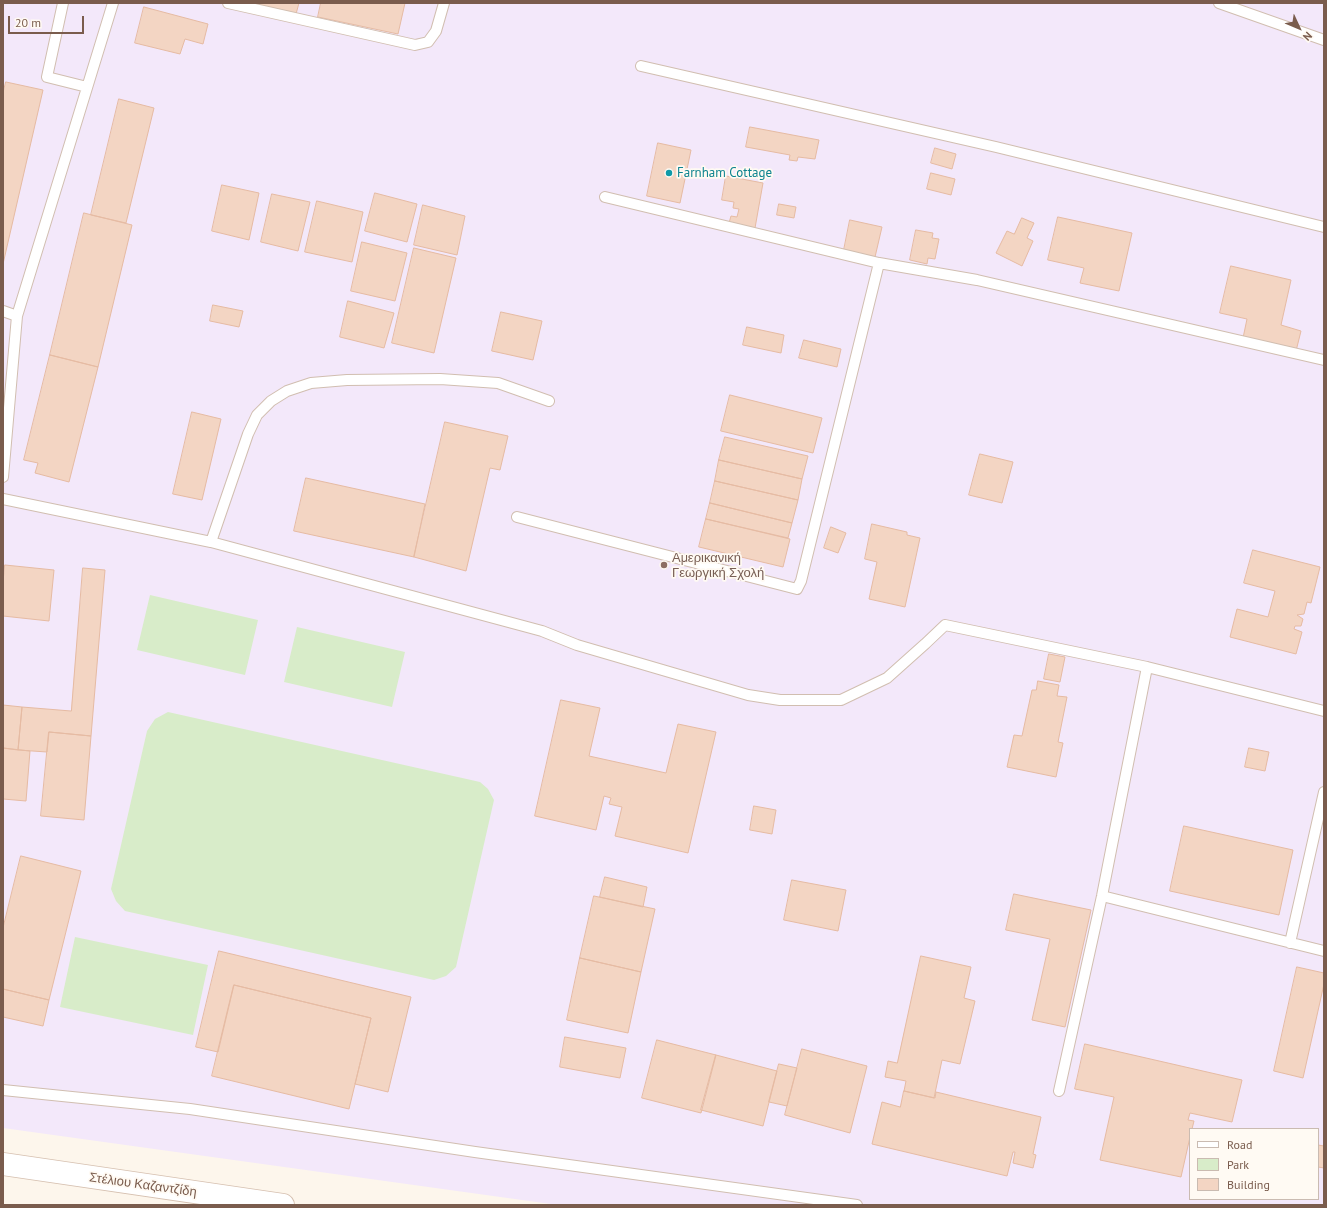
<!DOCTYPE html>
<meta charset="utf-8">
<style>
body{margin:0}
#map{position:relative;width:1327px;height:1208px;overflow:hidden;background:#fdf6ec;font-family:"PT Sans",sans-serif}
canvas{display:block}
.frame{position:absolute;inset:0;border:4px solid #7a5c4d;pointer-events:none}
.legend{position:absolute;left:1189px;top:1128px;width:130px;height:72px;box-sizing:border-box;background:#fffaf3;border:1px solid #cabbb1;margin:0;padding:5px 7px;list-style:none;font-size:12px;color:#7a5c4d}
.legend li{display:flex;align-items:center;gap:8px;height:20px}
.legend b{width:20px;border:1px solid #cabbb1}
.north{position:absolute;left:1279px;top:8px;width:40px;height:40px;-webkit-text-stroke:3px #fffaf3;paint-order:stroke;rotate:134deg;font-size:11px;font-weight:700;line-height:16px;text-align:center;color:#7a5c4d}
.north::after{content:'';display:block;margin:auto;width:14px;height:18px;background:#7a5c4d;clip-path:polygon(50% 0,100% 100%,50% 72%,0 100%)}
.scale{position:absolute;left:8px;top:16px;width:76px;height:18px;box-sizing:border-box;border:2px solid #7a5c4d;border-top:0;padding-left:5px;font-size:12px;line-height:14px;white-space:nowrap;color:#7a5c4d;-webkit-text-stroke:3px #fffaf3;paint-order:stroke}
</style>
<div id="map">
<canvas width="1327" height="1208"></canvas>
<div class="frame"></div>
<ul class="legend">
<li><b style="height:5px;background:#fff"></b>Road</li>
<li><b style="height:11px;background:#d8ecc9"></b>Park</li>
<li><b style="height:11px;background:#f3d5c3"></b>Building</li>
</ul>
<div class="north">N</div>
<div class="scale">20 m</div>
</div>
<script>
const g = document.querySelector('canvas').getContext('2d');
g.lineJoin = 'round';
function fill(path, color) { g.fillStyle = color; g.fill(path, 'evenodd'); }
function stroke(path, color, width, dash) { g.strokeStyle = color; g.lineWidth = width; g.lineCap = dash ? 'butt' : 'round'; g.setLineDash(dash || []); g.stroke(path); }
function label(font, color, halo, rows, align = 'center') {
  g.font = font + ' "PT Sans",sans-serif'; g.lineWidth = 3.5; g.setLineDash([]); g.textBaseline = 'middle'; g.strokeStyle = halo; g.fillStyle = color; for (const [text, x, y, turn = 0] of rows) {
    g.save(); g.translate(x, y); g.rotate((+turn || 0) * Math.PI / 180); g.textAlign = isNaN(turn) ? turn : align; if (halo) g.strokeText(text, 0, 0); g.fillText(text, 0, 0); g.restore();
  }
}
const education = new Path2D(`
 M3,3H1324V1205H558L3,1128ZM1190,1129H1318V1199H1190Z`);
const green = new Path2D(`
 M150,595L258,620L245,675L137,650Z
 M297,627L405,652L392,707L284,682Z
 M168,712L480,782L488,789L494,800L456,967L446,976L434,980L125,911L116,901L111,889L147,731L155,719Z
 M75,937L208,965L193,1035L60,1007Z`);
const building = new Path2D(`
 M247,3H299L296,14Z
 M321,3H405L398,34L318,17Z
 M144,7L208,24L203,44L185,39L180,54L135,43Z
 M6,82L43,90L3,264V93Z
 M119,99L154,108L126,223L91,215Z
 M750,127L819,140L815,159L798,157L797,161L789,160L790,155L746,147Z
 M658,143L691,150L680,203L647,196Z
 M935,148L956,154L952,169L931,163Z
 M931,173L955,179L951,195L927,189Z
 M726,176L763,183L755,228L729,223L731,216L737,217L739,209L733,208L734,202L722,200Z
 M222,185L259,193L249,240L212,231Z
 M375,193L417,204L407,242L365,231Z
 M272,194L310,202L298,251L261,242Z
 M317,201L363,212L352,262L305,252Z
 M779,204L796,207L794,218L777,215Z
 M423,205L465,216L457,255L414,245Z
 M84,213L132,225L98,367L50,355Z
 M1058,217L1132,233L1119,291L1080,283L1084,268L1048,260Z
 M1022,218L1034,223L1027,238L1033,241L1022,266L996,253L1007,231L1014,234Z
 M850,220L882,227L875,257L844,250Z
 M916,230L933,233L932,238L939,239L935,259L928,258L927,264L910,260Z
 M362,242L407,253L395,301L351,291Z
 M414,248L456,258L434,353L392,343Z
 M1231,266L1291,280L1281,325L1301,331L1296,351L1243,338L1247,319L1220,313Z
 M348,301L394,313L384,348L340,337Z
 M213,305L243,311L239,327L210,321Z
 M501,312L542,321L533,360L492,351Z
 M747,327L784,335L781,353L743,345Z
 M804,340L841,349L837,367L799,358Z
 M50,355L98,367L69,482L35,473L38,463L24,460Z
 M730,395L822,418L813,453L721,431Z
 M192,412L221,419L202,500L173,494Z
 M445,422L508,436L500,470L490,468L466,571L414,557Z
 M725,437L808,456L802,479L719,460Z
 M980,454L1013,462L1002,503L969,495Z
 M719,460L802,479L798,500L715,481Z
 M306,478L425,504L414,557L294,531Z
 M715,481L798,500L792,523L710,503Z
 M710,503L792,523L788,538L706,519Z
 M706,519L790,539L783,567L699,547Z
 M872,524L907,532V535L920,538L905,607L869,599L877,562L865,559Z
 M831,527L846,533L838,553L824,548Z
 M1253,550L1320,567L1311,603L1307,602L1304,614L1297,615L1303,619L1301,626H1295L1294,629L1302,632L1296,654L1230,637L1237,609L1268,617L1275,591L1244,583Z
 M5,565L54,570L49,621L3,616V582Z
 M83,568L105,570L91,736L49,732L47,752L18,750L22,707L71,711Z
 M1049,654L1065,657L1060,682L1044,679Z
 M1038,681L1059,685L1057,696L1067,697L1058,742L1063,743L1056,777L1007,767L1014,735L1022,736L1032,690H1036Z
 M561,700L600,708L589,756L666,773L678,724L716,732L688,853L615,836L622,807L609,804L611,798L604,796L596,830L535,816Z
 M3,705L22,707L18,750L3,748Z
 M49,732L91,736L84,820L41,816Z
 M3,748L30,751L26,801L3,799Z
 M1249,748L1269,752L1265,771L1245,767Z
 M754,806L776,810L772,834L750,830Z
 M1184,826L1293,850L1279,915L1170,891Z
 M21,856L81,871L49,1000L3,989V928Z
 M605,877L647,887L643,907L600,897Z
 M792,880L846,890L838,931L784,920Z
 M1014,894L1091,910L1065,1027L1032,1020L1050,939L1006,930Z
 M594,896L655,909L641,972L580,958Z
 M219,951L411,997L388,1092L355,1084L371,1018L234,985L218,1052L196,1047Z
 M921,956L971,967L964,998L975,1001L960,1064L942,1060L934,1098L904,1091L906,1081L885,1077L888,1061L897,1063Z
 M580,958L641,972L628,1033L567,1020Z
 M1297,967L1324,973V984L1303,1078L1274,1071Z
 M234,985L371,1018L349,1109L212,1076Z
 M3,989L49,1000L43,1026L3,1017Z
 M565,1037L626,1048L620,1078L560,1067Z
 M657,1040L716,1055L701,1113L642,1098Z
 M1085,1044L1242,1080L1232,1122L1190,1113L1188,1120L1194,1121L1192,1129H1190V1137L1181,1177L1100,1160L1114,1097L1075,1089Z
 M802,1049L867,1066L850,1133L785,1115Z
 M716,1055L777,1071L763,1126L701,1110Z
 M779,1064L797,1068L787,1106L769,1102Z
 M904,1091L935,1098L936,1092L1041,1117L1033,1154L1036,1155L1033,1168L1013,1163L1015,1152H1013L1007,1176L872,1144L882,1102L900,1107Z
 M1318,1145L1324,1146V1168L1318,1167Z`);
const lane = new Path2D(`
 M63,3L47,77L87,87
 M228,3L415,45L428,42L436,31L444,3
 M1219,3L1324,40
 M641,66L996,147L1324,227
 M605,197L879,263L977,280L1324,360
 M3,311L17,316
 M3,477L17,316L113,3
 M3,499L211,542L542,631L577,645L748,695L780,700H841L887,678L925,644L945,625L1147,667L1324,711
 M517,517L797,589L801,581L879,263
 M211,542L248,434L257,415L271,401L287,391L311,383L347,380L440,379L498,383L549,401
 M1102,896L1324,951
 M1290,943L1324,792
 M3,1090L190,1109L475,1152L857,1205
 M1059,1091L1102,896L1147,667`);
const secondary = new Path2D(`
 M3,1164L283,1205`);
const markers = [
 [669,173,4,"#0f9aa8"],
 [664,565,4,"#8d6e63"]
];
const cultureNames = [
 ["Farnham Cottage",677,173]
];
const educationNames = [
 ["Αμερικανική",672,558],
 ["Γεωργική Σχολή",672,573]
];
const streetNames = [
 ["Στέλιου Καζαντζίδη",143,1185,8]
];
fill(education, '#f3e8fa');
fill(green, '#d8ecc9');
fill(building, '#f3d5c3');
stroke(building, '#e6bba3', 1);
stroke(lane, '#d1beb0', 12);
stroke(secondary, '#d6c0b0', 24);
stroke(lane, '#fff', 10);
stroke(secondary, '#fff', 22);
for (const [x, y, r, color] of markers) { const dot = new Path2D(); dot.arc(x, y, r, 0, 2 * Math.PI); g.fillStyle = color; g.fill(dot); stroke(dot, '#fffaf3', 1.5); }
label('13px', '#0d838f', '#fffaf3', cultureNames, 'left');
label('13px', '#785e54', '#fffaf3', educationNames, 'left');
label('13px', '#7a5c4d', '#fffaf3', streetNames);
</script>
